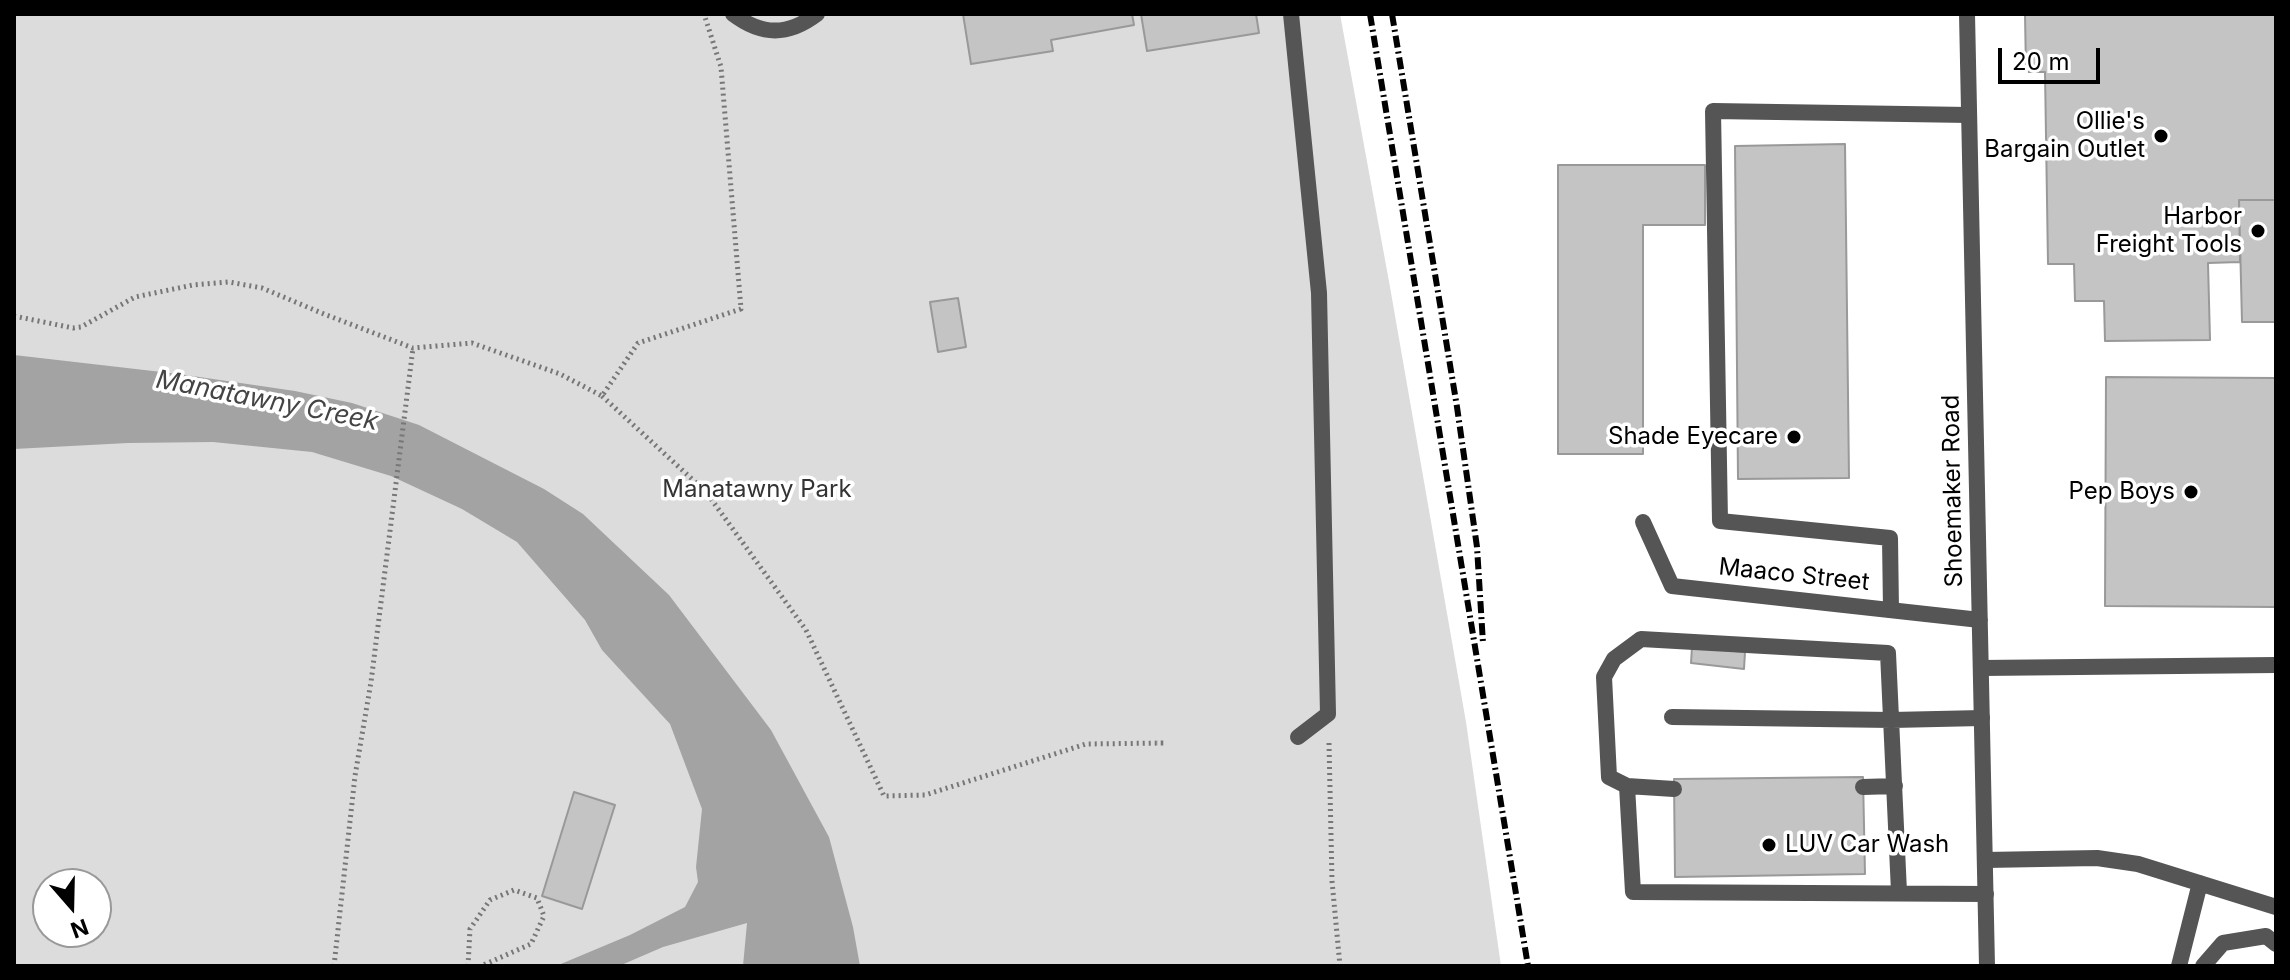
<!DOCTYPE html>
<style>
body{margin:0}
#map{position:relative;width:2290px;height:980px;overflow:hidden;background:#fff;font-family:Inter,sans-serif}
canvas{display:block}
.frame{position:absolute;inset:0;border:16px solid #000;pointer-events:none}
.north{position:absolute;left:32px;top:868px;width:80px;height:80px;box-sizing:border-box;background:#fff;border:2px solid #999;border-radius:50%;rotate:160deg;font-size:22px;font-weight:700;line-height:32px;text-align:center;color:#000}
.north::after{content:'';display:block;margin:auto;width:28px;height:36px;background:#000;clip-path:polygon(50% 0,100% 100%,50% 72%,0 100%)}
.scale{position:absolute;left:1998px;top:48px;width:102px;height:36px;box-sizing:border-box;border:4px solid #000;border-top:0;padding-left:10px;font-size:24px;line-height:28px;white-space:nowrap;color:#000;-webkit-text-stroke:6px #fff;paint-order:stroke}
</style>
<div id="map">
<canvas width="2290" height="980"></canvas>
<div class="frame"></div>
<div class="north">N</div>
<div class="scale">20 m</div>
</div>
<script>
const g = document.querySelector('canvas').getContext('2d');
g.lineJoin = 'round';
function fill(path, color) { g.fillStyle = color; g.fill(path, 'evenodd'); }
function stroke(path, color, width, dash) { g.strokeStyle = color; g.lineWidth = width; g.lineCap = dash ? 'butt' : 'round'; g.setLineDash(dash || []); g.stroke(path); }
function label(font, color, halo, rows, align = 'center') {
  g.font = font + ' Inter,sans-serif'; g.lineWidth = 7; g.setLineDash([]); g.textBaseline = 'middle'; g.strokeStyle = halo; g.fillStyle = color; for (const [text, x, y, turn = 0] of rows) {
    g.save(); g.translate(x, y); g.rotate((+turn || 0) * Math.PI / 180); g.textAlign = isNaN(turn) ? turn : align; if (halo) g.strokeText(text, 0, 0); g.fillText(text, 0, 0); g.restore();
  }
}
const green = new Path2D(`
 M14,14H1340L1390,287L1466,722L1501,966H14ZM48,884H96V932H48Z`);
const water = new Path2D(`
 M14,355L179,374L295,391L352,403L419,425L544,489L583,514L669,595L771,730L829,837L853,927L860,966H743L747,923L663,947L619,966H556L630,935L685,907L698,882L696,867L702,809L670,724L602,650L585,620L517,542L462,509L391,476L312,452L213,442L128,443L14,449Z`);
const building = new Path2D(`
 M963,14H1132L1134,25L1051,40L1053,51L971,64Z
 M1141,14H1256L1259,33L1147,51Z
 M2025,14H2276V200H2239L2240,262L2208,263L2210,340L2105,341L2104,301H2075L2074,264H2048L2045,72H2026Z
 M1845,144L1849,478L1738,479L1735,146Z
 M1558,165H1705V225H1643V454H1558Z
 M2239,200H2276V322H2242Z
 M958,298L966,347L938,352L930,302Z
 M2106,377L2276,378V607L2105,606Z
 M1692,647L1745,652L1744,669L1691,663Z
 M1863,777L1865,874L1675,877L1674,779Z
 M574,792L615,805L582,909L542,896Z`);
const path = new Path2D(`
 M14,316L73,328L81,327L135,297L193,285L229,282L262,288L324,314L413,348L472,343L560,374L602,396L638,343L741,309L721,67L704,14
 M602,396L706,492L806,630L884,796L925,795L1086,744L1165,743H1157
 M1329,743L1332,881L1340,966
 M334,966L355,776L371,682L413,348
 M468,966L470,929L490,900L514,890L537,898L544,916L531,944L481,966`);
const service = new Path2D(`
 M733,14C762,36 788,36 817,14
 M1291,14L1319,293L1328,714L1298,737
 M1891,610L1890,538L1720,521L1713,111L1969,115
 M1981,668L2276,665
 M1672,717L1892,720L1982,718
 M1627,786L1633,892L1986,894
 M1863,787L1895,786
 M1674,789L1627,786L1609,777L1604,677L1614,659L1641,639L1888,653L1899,892
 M1985,860L2097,858L2138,864L2276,907
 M2179,966L2200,883
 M2203,966L2223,943L2266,936L2276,944`);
const minor = new Path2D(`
 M1967,14L1987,966
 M1643,522L1672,586L1980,620`);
const rail = new Path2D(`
 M1370,14L1528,966
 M1392,14L1457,407L1477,547L1483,643`);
const markers = [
 [2161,136,8,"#000"],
 [2258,231,8,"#000"],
 [1794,437,8,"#000"],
 [2191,492,8,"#000"],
 [1769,845,8,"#000"]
];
const poiNames = [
 ["Ollie's",2145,122],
 ["Bargain Outlet",2145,150],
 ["Harbor",2242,217],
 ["Freight Tools",2242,245],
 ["Shade Eyecare",1778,437],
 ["Pep Boys",2175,492],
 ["LUV Car Wash",1785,845,"left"]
];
const parkNames = [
 ["Manatawny Park",757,490]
];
const streetNames = [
 ["Shoemaker Road",1953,491,-91],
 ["Maaco Street",1794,575,6]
];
const waterNames = [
 ["Manatawny Creek",267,401,11]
];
fill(green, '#dcdcdc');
fill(water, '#a3a3a3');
fill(building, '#c4c4c4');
stroke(building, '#999', 2);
stroke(path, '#777', 5, [2, 4]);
stroke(service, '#555', 16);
stroke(minor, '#555', 16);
stroke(rail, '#000', 6, [12, 4, 2, 4]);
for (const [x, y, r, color] of markers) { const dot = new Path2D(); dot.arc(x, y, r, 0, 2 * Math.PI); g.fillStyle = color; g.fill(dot); stroke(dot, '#fff', 3); }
label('24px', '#000', '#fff', poiNames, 'right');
label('24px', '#333', '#fff', parkNames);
label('24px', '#000', '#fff', streetNames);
label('italic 26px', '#444', '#fff', waterNames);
</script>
